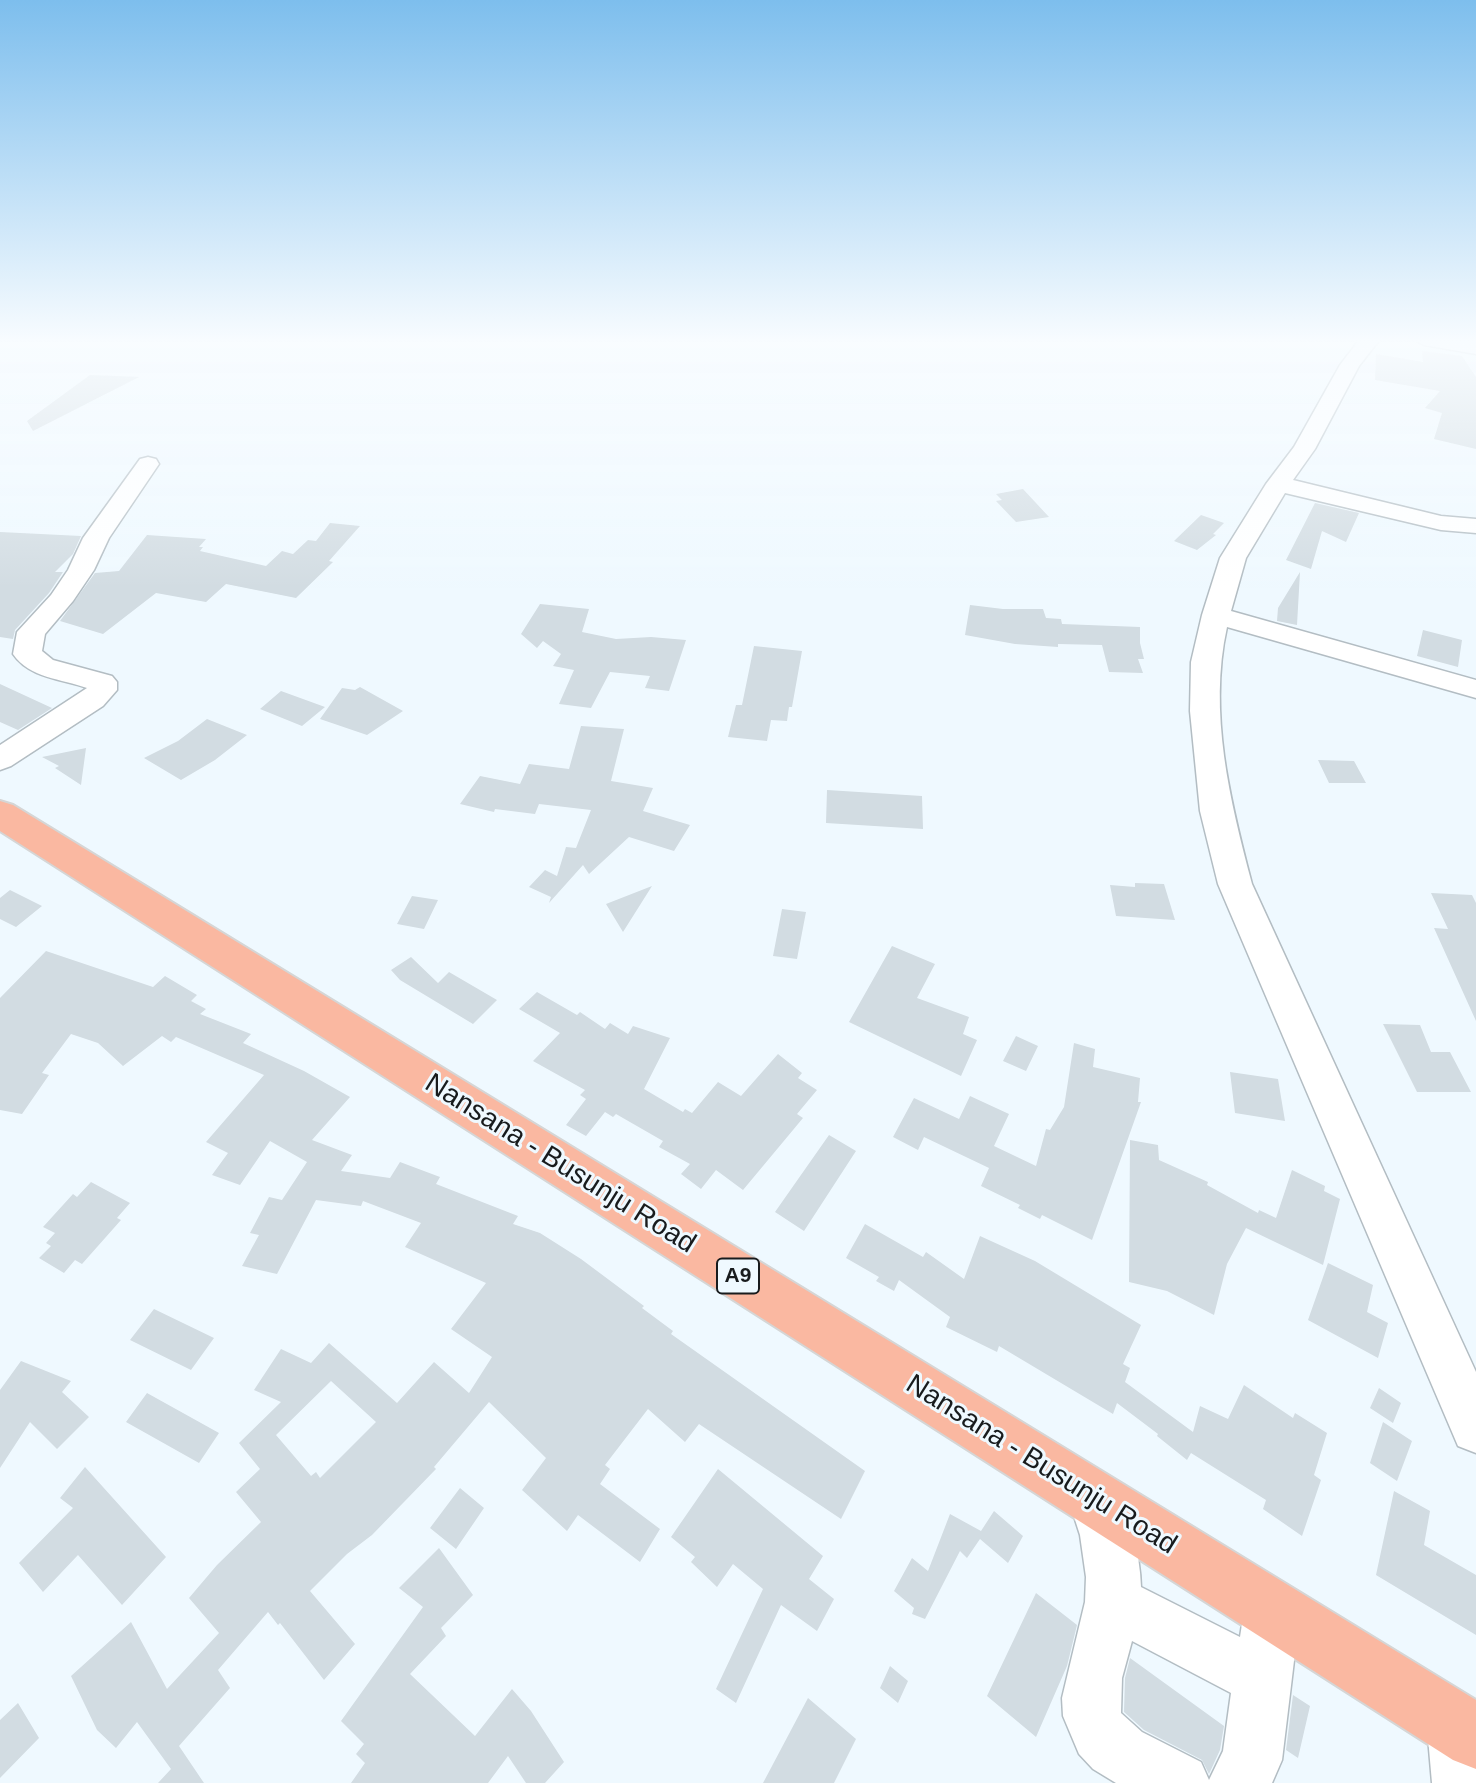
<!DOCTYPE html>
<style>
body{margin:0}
canvas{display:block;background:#eff9ff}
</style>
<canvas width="1476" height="1783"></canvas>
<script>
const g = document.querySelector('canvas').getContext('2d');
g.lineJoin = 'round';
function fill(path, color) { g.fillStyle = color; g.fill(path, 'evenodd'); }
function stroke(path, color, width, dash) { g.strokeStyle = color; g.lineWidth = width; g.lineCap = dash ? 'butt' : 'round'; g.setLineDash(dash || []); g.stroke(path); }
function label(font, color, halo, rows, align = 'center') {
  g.font = font + ' Helvetica,sans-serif'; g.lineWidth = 6; g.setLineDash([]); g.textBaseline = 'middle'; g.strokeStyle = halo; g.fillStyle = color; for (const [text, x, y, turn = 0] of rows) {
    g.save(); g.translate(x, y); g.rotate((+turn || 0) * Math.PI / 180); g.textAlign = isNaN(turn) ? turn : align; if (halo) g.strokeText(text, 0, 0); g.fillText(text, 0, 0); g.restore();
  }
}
const building = new Path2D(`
 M1422,351L1462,356L1476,377V449L1434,439L1442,413L1425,408L1440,391L1375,380L1376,354L1423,362Z
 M90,375L139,377L33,431L27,421Z
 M1023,489L1049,517L1016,522L996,501L1002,500L996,494Z
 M1315,503L1359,513L1346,542L1322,531L1311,569L1286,560Z
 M1201,515L1224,523L1213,534L1216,535L1197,550L1174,541Z
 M330,523L360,526L329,561L333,562L296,598L226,584L206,602L156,593L103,634L60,621L95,573L119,571L147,535L206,539L199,547H203L200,551L266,566L282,551L293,554L308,540L316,541Z
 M0,532L81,536L73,554L55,572H63L49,593L15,630L13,639L0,637Z
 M1300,572L1297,625L1277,621L1278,608Z
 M540,604L589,609L582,632L616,639L651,637L686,640L669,691L645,688L650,676L610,672L591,708L559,704L574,670L553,666L561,654L543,641L537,648L521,634Z
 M970,605L1003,609H1043L1046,618L1061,619L1062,624L1140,627V643L1144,659H1138L1143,673L1109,672L1102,645L1058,644V647L1015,644L965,635Z
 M1423,630L1462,640L1458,667L1417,656Z
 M754,646L802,651L792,707H789L787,721L771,720L767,741L728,737L736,705H742Z
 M0,684L52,708L18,730L0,722Z
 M360,687L403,711L367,735L320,719L342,688L355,690Z
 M281,691L325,707L302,726L260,709Z
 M207,719L247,735L215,760L181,780L144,758L178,741Z
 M581,726L624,729L611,781L653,788L643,811L690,825L674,851L629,837L589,874L583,865L549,903L551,897L529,887L545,870L557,876L566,847L576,848L591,810L539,804L535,814L495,809L494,812L460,804L480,776L520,784L529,764L569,769Z
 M86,748L81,785L55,768L59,766L42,757Z
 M1318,760L1354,761L1366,783H1329Z
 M827,790L922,796L923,829L826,823Z
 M1135,883L1164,884L1175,920L1116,916L1110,885L1135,887Z
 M652,886L623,932L606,904Z
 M10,890L42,906L16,927L0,919V898Z
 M1431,893L1472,895L1476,903V1021L1434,928L1448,929Z
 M412,896L438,900L424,929L397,924Z
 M782,909L806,912L797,959L773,956Z
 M892,946L935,964L917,998L969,1017L963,1034L977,1040L961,1076L849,1022Z
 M46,951L153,987L165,976L197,995L191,1001L206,1009L200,1014L251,1034L243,1043L304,1071L350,1097L312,1140L352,1155L341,1171L390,1178L400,1162L440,1177L436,1184L518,1216L513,1224L540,1233L581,1259L644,1306L642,1308L673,1331L671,1334L865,1471L841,1519L699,1424L685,1442L648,1409L605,1465L610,1469L600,1484L660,1529L640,1562L578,1515L567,1531L522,1490L546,1458L489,1402L434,1467L436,1469L372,1535L347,1554L310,1591L355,1644L324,1680L280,1623L278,1625L268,1612L218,1670L230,1688L179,1746L204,1783H158L171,1769L137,1722L116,1748L97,1730L71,1676L131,1622L167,1689L219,1633L189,1598L217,1565L261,1522L236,1492L260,1469L239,1443L281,1402L254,1390L281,1349L311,1363L329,1343L397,1403L434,1362L469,1393L492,1357L451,1329L486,1283L405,1247L421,1223L363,1201L361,1206L316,1200L277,1274L242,1266L259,1235L250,1233L269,1197L282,1200L307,1162L270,1141L240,1185L212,1175L228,1153L206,1142L264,1075L176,1037L171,1042L162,1036L123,1066L98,1043L71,1034L42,1073L49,1075L22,1114L0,1110V998ZM331,1381L376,1422L320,1478L316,1472L311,1476L276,1435Z
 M411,957L438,983L449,972L497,1000L473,1024L400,980L391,970Z
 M537,992L577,1015L580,1012L605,1029L610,1023L628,1034L633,1026L670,1038L644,1089L683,1112L685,1109L692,1113L718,1082L741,1096L778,1054L802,1073L798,1078L817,1090L797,1114L803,1118L743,1190L716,1170L701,1189L681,1174L690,1164L659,1147L663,1141L616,1114L613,1117L605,1112L586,1136L566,1125L586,1099L580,1095L585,1090L533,1061L560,1033L519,1009Z
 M1383,1024L1420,1025L1431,1052H1450L1471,1092H1417Z
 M1016,1036L1038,1046L1026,1071L1003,1061Z
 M1074,1043L1095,1049L1093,1067L1140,1078L1138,1102H1141L1092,1240L1042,1215L1040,1219L1018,1208L1020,1205L981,1186L989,1168L924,1137L918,1150L893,1137L914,1098L959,1119L970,1096L1009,1114L994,1146L1036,1166L1046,1129L1050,1130L1064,1107Z
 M1230,1072L1278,1079L1285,1121L1235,1113Z
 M829,1135L856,1151L804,1231L775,1212Z
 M1130,1140L1158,1145L1159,1160L1208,1182L1207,1185L1258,1213L1259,1210L1276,1218L1292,1170L1325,1186L1324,1191L1340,1199L1323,1265L1246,1228L1227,1264L1214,1315L1167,1291L1129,1282Z
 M91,1182L130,1203L117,1218L121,1220L82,1264L75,1260L64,1273L39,1258L51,1246L46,1243L55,1233L43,1227L73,1194L77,1197Z
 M865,1224L923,1257L926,1252L964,1279L980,1236L1035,1261L1141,1325L1123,1364L1130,1368L1125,1382L1193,1432L1200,1406L1228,1419L1244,1385L1293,1418L1295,1413L1327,1433L1314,1475L1321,1480L1302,1536L1263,1509L1266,1500L1191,1453L1187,1460L1157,1436L1158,1434L1117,1403L1113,1414L999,1346L997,1352L946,1327L950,1317L899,1280L894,1291L876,1281L879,1277L846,1258Z
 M1328,1263L1373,1285L1367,1312L1388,1323L1378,1358L1308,1320Z
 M154,1309L214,1338L191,1370L130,1340Z
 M21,1361L71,1381L62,1392L89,1417L57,1449L30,1422L0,1468V1390Z
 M1379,1388L1401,1403L1393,1423L1370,1408Z
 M147,1393L219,1433L199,1463L126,1422Z
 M1383,1422L1412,1441L1397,1481L1370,1463Z
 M85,1467L166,1557L122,1605L78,1555L43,1592L19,1563L73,1508L60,1498Z
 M718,1469L823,1556L809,1579L834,1599L817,1631L781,1605L736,1703L716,1689L763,1589L733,1564L717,1587L691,1562L695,1557L671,1537Z
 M460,1488L484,1508L456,1549L430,1528Z
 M1394,1491L1430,1511L1424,1545L1476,1575V1635L1376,1575Z
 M994,1511L1023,1536L1008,1563L980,1539L967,1558L960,1551L925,1619L912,1614L914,1608L894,1591L912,1558L928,1571L950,1514L981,1531Z
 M439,1548L473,1595L441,1628L446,1636L410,1674L475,1736L512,1689L531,1711L564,1762L545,1783H526L508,1756L488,1783H351L365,1763L356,1754L364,1744L341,1721L423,1607L399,1588Z
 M1036,1593L1077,1625L1067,1666L1036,1737L987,1696Z
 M1130,1658L1224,1726L1220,1750L1209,1774L1202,1760L1144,1730L1124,1712L1125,1678Z
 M890,1666L908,1681L898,1703L880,1688Z
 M1293,1695L1310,1706L1298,1758L1286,1750Z
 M808,1698L856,1739L834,1783H763Z
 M18,1703L39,1738L0,1778V1720Z`);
const minor = new Path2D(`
 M1360,339H1380L1359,366L1315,449L1293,480L1441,516L1476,519V533L1441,530L1285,493L1246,558L1231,611L1476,680V698L1227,627C1208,712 1230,801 1252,884L1476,1372V1453L1458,1446L1218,884L1200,811L1190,711L1191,662L1202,615L1220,558L1266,484L1294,447L1340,365Z
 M1414,339H1457L1476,342V354L1424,345Z
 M148,457L156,459L159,464L109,538L94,570L73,601L45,634L42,651L53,660L112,676L117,682V690L103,706L11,766L0,770V745L87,688C62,679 29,678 13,654L17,632L51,595L68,570L83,538L140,459Z
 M1094,1472L1112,1480C1128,1514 1140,1549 1141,1587L1240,1637L1244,1611L1252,1591L1272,1583L1292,1591L1300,1611L1282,1760L1272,1783H1116L1093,1769L1079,1754L1063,1716L1062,1698L1085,1602L1086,1577L1080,1535L1068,1498L1076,1480ZM1132,1641L1231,1693L1223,1751L1209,1780L1201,1762L1142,1732L1121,1713L1122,1678Z
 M1456,1697L1476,1705V1783H1432L1427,1726L1435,1705Z`);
const major = new Path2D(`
 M0,801L13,805L1476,1700V1769L1453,1760L0,831Z`);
const shields = [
 [738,1276,42]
];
const shieldNames = [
 ["A9",738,1276]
];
const nearStreetnames = [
 ["Nansana - Busunju Road",560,1164,32],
 ["Nansana - Busunju Road",1041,1465,32]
];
fill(building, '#d2dce2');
stroke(minor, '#b3bdc3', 3);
stroke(major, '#d5d6d6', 4);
fill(minor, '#fff');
fill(major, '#fab8a1');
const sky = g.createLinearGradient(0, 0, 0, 588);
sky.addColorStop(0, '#7dbeed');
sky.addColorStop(0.58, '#f8fcff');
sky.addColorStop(1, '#f8fcff00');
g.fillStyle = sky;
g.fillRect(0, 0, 1476, 588);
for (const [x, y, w] of shields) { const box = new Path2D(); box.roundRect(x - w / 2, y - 17.5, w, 35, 5); g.fillStyle = '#eff9ff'; g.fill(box); stroke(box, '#181b1d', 2); }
label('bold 21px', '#181b1d', null, shieldNames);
label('28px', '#181b1d', '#eff9ff', nearStreetnames);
</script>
